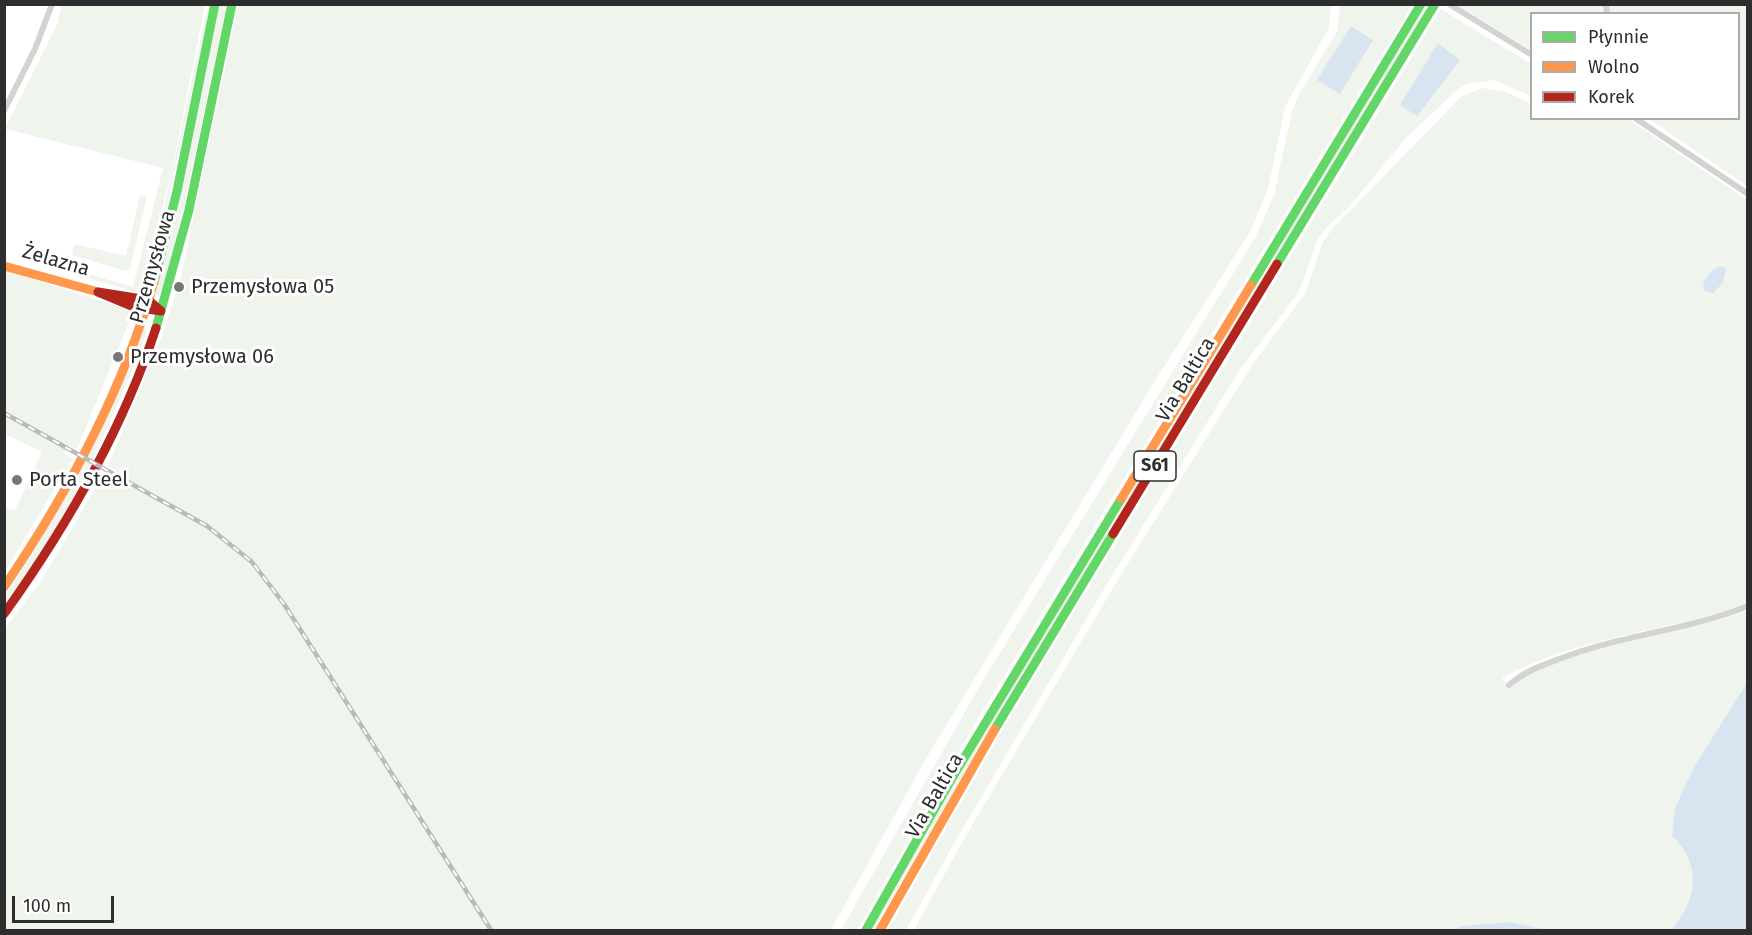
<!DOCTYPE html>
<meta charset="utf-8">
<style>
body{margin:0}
#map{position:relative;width:1752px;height:935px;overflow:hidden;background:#fff;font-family:"Fira Sans",sans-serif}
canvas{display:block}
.frame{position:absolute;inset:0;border:6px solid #2e2e2e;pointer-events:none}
.legend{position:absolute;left:1530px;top:12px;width:210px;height:108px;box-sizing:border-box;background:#fff;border:2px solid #ababab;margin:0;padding:8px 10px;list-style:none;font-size:18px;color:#2e2e2e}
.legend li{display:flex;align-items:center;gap:12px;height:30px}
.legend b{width:30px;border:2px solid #ababab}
.scale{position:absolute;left:12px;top:896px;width:102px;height:27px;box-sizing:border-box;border:3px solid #2e2e2e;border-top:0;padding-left:8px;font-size:18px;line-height:21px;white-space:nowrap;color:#2e2e2e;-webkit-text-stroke:4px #fff;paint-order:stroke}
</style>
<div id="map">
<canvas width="1752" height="935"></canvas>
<div class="frame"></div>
<ul class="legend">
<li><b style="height:8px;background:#63d668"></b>Płynnie</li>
<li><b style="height:8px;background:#ff974d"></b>Wolno</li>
<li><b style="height:8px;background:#b3261e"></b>Korek</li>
</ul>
<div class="scale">100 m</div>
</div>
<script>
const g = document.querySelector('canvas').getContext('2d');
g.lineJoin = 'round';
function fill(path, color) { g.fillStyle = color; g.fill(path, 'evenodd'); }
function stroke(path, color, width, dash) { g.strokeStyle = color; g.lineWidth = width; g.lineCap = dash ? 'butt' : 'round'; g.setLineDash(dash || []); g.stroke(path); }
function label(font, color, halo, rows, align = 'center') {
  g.font = font + ' "Fira Sans",sans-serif'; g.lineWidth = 6; g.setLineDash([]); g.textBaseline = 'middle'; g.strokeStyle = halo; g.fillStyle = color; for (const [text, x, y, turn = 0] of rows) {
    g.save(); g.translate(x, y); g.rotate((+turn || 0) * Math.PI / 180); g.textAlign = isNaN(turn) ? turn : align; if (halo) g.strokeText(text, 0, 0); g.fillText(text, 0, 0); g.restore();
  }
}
const green = new Path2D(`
 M62,4L205,5C197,43 154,279 135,292L57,269L58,265L133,287L163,168L5,129L57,25Z
 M208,5H211L156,254L147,286L138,294L145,281L160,227Z
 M220,5H227L184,206L163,290L155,298Z
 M238,5H1331L1329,28L1285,107L1268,189L1250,232L1158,376L927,757L831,930H5V628L40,583L103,475L112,480L117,472L108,466L164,331L181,277Z
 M1340,5H1412L979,717L857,930H841L979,687L1256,236L1274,195L1292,111L1298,96L1337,31Z
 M1426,5H1430L911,865L874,930H870L955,780Z
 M1457,5H1747V186L1649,119L1738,118V14H1532L1531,50Z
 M1441,9L1531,64V96L1494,80L1467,84L1457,90L1406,138L1349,207L1326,228L1318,239L1299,292L1239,371L1104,589L956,840L906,930H888L1003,729Z
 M1483,88L1504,91L1531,104L1532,118L1628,119L1747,200V604C1667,632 1578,636 1502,678L1511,687C1528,673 1548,666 1568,659C1627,638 1689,631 1747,611V683L1695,765L1672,836C1702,864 1697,901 1671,930H1549L1510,922L1461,926L1450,930H914L961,844L1123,571L1252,365L1305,294L1323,242L1332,229L1462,96Z
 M140,195L147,196L130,269L125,271L72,255L74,244L126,256Z
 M5,270L129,310L130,320L77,449L69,445L64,454L73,459L5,571V508L15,510L42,452L5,434Z
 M143,327L147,329L144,339C108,435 65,523 5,606V595C62,510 109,423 143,327Z`);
const water = new Path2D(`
 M1351,26L1373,40L1340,94L1317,80Z
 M1438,43L1460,60L1417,116L1400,105Z
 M1719,267H1725L1726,270L1723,282L1714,293L1705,291L1703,284C1707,276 1711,270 1719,267Z
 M1747,683V930H1671C1697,901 1702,864 1672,836L1675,808L1695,765Z
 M1510,922L1549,930H1450L1461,926Z`);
const street = new Path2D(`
 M1449,4L1532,55
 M1606,4L1607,14
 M4,111L35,49L52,4
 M1635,118L1748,194
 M1509,685C1525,671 1543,665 1562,658C1622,635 1688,630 1748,606`);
const fast = new Path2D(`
 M1277,264L1435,4
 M154,282L177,191L215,4
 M1251,285L1421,4
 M156,328L189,210L232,4
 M995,729L1113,534
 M866,930L952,778L1121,499`);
const slow = new Path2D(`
 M4,266L98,292
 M1121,499L1251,285
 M4,587C68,493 122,392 154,282
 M880,930L995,729`);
const jam = new Path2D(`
 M98,292L148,300L161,311L134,307Z
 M1113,534L1277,264
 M4,614C67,526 122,431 156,328`);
const rail = new Path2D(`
 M4,413L207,526L252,562L284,604L491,930`);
const markers = [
 [179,287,6,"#777"],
 [118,357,6,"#777"],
 [17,480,6,"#777"]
];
const shields = [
 [1155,466,42]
];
const shieldNames = [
 ["S61",1155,466]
];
const streetNames = [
 ["Żelazna",56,261,16],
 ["Przemysłowa",153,267,-74],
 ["Via Baltica",1186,380,-59],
 ["Via Baltica",935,796,-60]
];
const poiNames = [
 ["Przemysłowa 05",191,287],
 ["Przemysłowa 06",130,357],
 ["Porta Steel",29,480]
];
fill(green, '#eff4ec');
fill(water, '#d9e4f1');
stroke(street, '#d3d3d3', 6);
stroke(fast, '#63d668', 9);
stroke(slow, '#ff974d', 9);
stroke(jam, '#b3261e', 9);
stroke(rail, '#bababa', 4.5);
stroke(rail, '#fff', 2, [7]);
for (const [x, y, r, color] of markers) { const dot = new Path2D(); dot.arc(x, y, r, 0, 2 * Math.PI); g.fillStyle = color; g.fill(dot); stroke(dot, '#fff', 2); }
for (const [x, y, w] of shields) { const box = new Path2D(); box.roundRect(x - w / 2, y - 15, w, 30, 4.5); g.fillStyle = '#fff'; g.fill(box); stroke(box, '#2e2e2e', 1.5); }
label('bold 18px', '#2e2e2e', null, shieldNames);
label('20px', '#2e2e2e', '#fff', streetNames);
label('20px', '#2e2e2e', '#fff', poiNames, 'left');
</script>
